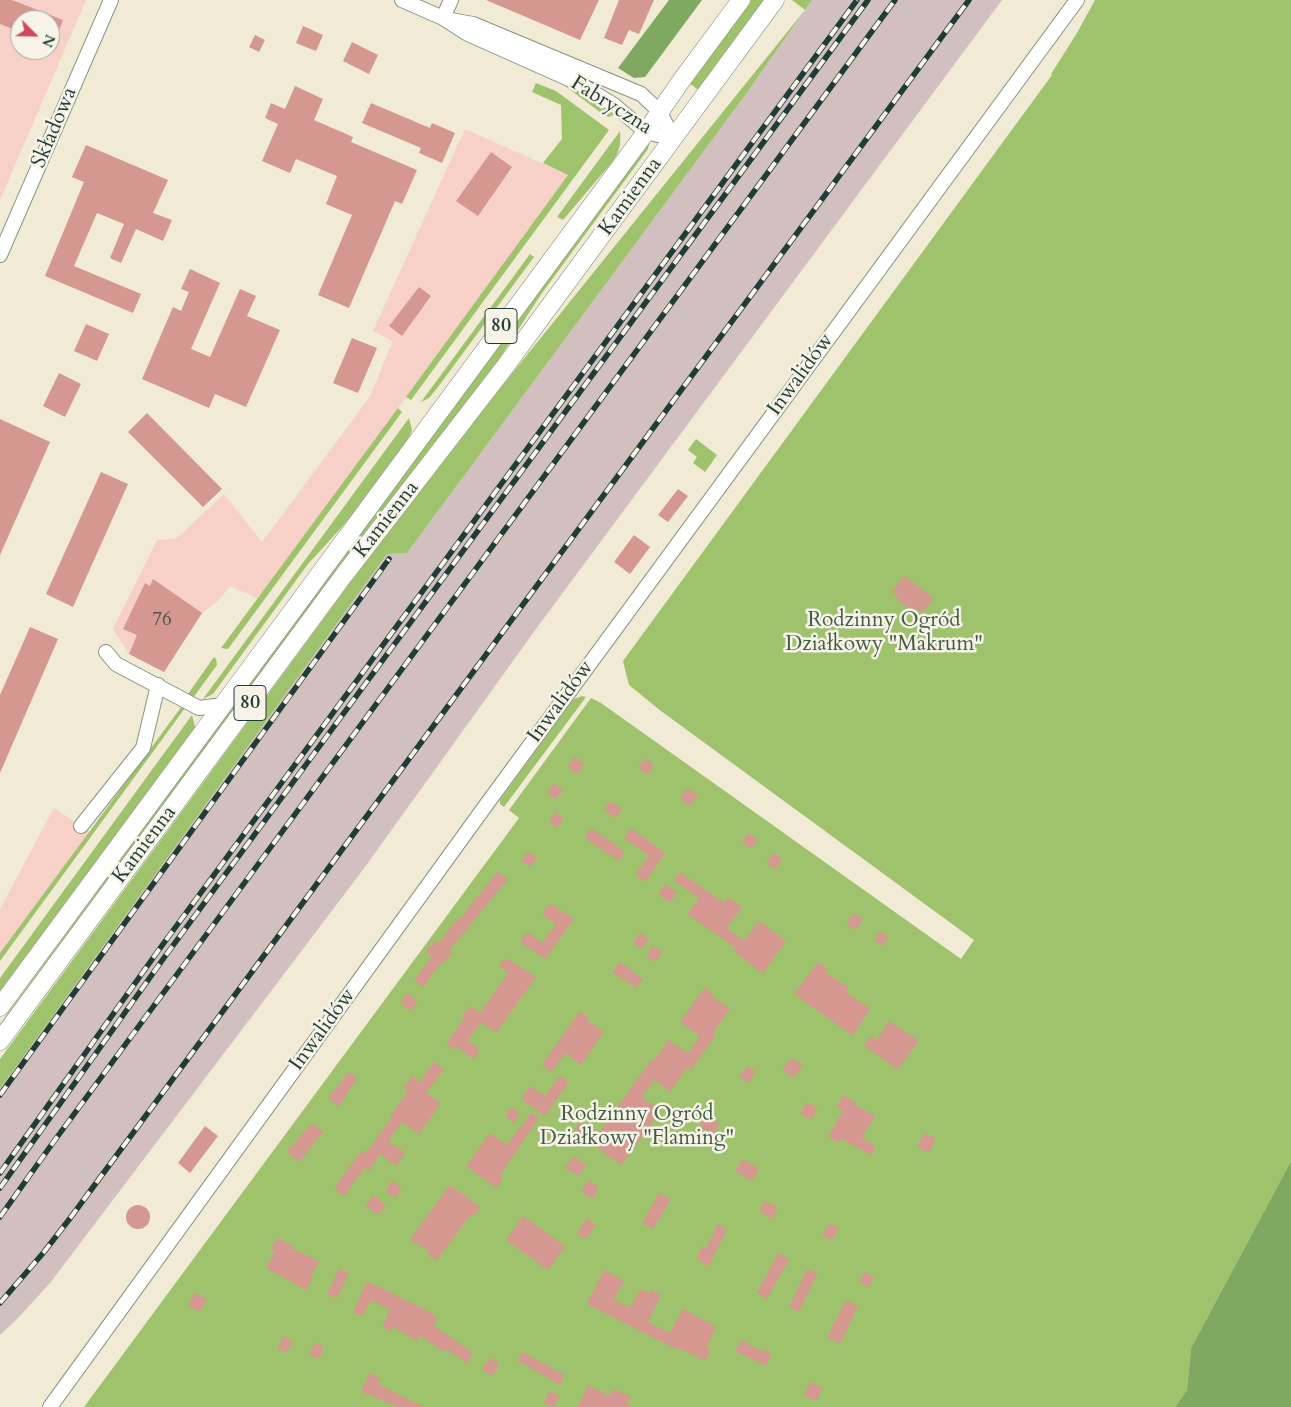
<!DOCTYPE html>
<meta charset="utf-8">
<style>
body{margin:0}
#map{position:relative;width:1291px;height:1407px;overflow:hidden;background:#f1ead4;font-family:Cardo,serif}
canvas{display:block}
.north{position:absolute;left:10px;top:10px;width:50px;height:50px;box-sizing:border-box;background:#f7f3e8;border:1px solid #a1aaa0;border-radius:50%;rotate:113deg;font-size:14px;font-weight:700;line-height:20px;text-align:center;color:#1f3d34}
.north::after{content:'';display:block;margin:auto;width:18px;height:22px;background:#d1495b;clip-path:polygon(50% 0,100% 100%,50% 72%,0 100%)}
</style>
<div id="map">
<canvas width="1291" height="1407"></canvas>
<div class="north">N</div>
</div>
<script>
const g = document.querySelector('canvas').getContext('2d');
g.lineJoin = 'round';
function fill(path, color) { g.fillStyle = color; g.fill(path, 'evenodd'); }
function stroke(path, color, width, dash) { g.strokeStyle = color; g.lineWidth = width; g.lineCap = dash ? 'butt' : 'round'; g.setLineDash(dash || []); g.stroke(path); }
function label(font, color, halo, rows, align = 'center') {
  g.font = font + ' Cardo,serif'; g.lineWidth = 5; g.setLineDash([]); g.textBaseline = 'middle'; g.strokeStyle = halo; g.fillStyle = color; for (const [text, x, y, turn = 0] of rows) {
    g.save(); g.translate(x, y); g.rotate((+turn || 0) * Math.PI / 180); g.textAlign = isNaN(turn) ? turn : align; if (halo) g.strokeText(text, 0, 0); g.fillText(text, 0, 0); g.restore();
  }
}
const built = new Path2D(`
 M0,0H86L0,200ZM20,20H50V50H20Z
 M465,129L568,175L259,599L230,586L219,600L202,613L164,672L129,654L113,629L157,540L177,538L224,494L262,542L369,398L393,341L373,331Z
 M54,808L90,832L0,953V909Z`);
const industrial = new Path2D(`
 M812,0H1002L533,633L365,867L50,1283L18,1318L0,1335V1089L387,554L407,553L746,94Z`);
const green = new Path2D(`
 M751,0H767L700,91L689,83Z
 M792,0H812L746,94L407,553L387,554L0,1089V1059L419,489L805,10Z
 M1095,0H1291V1161L1191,1348L1187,1390L1175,1407H84L519,818L509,810L591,698L601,703L961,959L974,940L661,711L629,685L623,661L1052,75L1051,74L1077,33Z
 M536,83L556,91L609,130L411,400L406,397L568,175L543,163L562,139L561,105L532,92Z
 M565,84L603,107L613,115L609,117L604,115L565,86Z
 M620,131C621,143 620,151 613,161L563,220L557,217Z
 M648,139L650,141L648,149L542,293L480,388L0,1032V1024Z
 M530,254L534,257L438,387L429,398L421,402Z
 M398,408L402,412L228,649L221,648Z
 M409,418L412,430L408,440L352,516L308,564L213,694L203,699Z
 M696,439L717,455L705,472L693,463L697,457L688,450Z
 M214,657L216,659L217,665L193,698L188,694Z
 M582,696L586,697L504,807L500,804V800L569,705L574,699Z
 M182,706L185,708L0,961V953Z
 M192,715L195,727L192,736L0,998V978Z`);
const forest = new Path2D(`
 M669,0H702L645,77L634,78L618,68Z
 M1291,1161V1407H1175L1187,1390L1191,1348Z`);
const building = new Path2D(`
 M0,0H12L63,20L51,52L50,20H20V32L0,24Z
 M486,0H599L580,40Z
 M619,0H654L639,34L629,30L622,45L604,38Z
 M303,26L323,35L316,51L296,43Z
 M255,35L265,40L259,52L249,47Z
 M352,42L378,55L369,74L343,61Z
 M295,86L323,99L314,120L353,137L351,142L417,170L402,204L395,201L349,308L318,295L352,215L326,204L337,176L296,159L290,173L262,161L278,124L265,118L271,103L285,109Z
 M371,103L430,128L432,123L455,133L442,163L419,153L421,148L362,123Z
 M86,145L168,180L153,213L172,220L163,241L136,229L121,263L110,258L124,224L97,213L74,266L141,294L133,313L45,276L84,182L72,177Z
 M491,152L512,167L478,216L456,201Z
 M190,269L220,283L191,349L210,357L240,289L256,296L247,316L280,330L246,407L215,394L209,408L142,379L173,307L181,311L189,292L181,289Z
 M419,287L431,296L402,336L389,326Z
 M86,324L109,334L97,361L74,351Z
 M352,338L377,348L358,393L333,383Z
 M59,373L81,384L65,417L43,406Z
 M147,413L222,489L203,507L128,432Z
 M0,419L50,442L0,555Z
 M101,472L128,484L73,607L46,594Z
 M678,489L688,496L668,522L658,515Z
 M634,535L650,547L630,574L614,562Z
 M904,576L934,598L922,613L916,609L913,612L896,599L898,596L892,592Z
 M153,579L202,613L164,672L129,654L137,635L123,629L145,583L150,586Z
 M30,627L58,639L0,773V695Z
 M575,757L584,764L577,774L567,767Z
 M645,758L654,765L647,775L638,768Z
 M554,783L563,790L555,799L547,793Z
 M687,788L698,795L690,806L680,798Z
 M610,801L622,809L615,818L604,810Z
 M555,812L564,819L557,828L549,821Z
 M591,828L625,852L619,861L585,838Z
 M631,828L665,853L645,882L635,875L649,856L624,838Z
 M748,833L758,840L751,849L742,842Z
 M528,852L537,858L530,867L521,860Z
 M773,853L782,859L775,869L766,863Z
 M498,871L508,879L449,951L452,953L443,964L441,963L423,987L414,980L432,956L426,951L435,940L439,943L456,920L458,921Z
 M680,872L724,903L728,897L742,907L727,928L744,941L759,921L786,941L763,974L733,951L736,948L687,914L699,898L674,881Z
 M665,884L677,892L670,903L658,894Z
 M550,903L574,919L545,959L520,942L527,932L542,943L556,924L542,914Z
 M854,913L863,919L855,930L846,924Z
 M880,931L889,937L882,946L874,940Z
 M640,933L649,939L642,949L633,943Z
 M653,946L662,952L655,962L646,956Z
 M506,958L536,977L496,1033L481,1022L468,1041L480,1050L474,1059L457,1047L455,1050L446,1044L464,1018L462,1016L470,1006L480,1013L508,973L499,966Z
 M620,962L643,979L636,988L612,972Z
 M818,962L828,969L825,972L849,988L846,992L870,1009L853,1036L794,994Z
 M705,987L713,993L711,996L730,1009L713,1033L716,1035L691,1070L687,1067L670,1092L654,1080L642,1097L661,1111L621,1165L574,1130L580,1122L598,1134L652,1059L654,1061L668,1040L688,1053L700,1036L680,1022Z
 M407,993L418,1002L411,1011L400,1002Z
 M580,1011L589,1018L587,1020L604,1032L581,1065L565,1053L552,1072L542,1065Z
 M889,1021L919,1041L898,1069L864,1046L871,1036L877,1040Z
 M791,1058L803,1065L794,1078L782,1070Z
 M434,1062L444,1069L426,1093L441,1103L419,1134L402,1122L388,1141L405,1153L396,1166L380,1154L369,1171L365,1168L344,1196L334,1188L362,1150L366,1153L392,1117L390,1116L408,1091L403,1088L412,1076L420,1082Z
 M747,1066L756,1072L749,1083L739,1077Z
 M349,1072L358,1078L346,1094L347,1096L338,1107L328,1098Z
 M560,1076L569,1082L545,1116L521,1099L530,1086L545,1096Z
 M843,1095L856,1103L855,1105L875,1116L862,1138L876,1146L871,1155L841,1139L839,1143L828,1136L843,1111L837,1107Z
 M807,1102L818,1108L811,1120L800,1113Z
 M511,1107L520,1114L514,1123L505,1116Z
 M531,1113L539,1118L500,1175L503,1178L497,1188L466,1166L490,1133L507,1145Z
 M706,1115L720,1124L713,1135L699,1126Z
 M312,1123L323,1132L299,1162L287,1152Z
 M205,1126L218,1136L190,1173L178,1163Z
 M924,1133L936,1138L929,1153L917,1147Z
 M573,1156L586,1165L578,1176L565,1168Z
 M742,1159L759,1169L752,1181L735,1171Z
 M589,1180L599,1188L592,1199L581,1191Z
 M392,1181L402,1188L395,1198L385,1191Z
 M450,1185L480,1207L474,1216L471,1214L436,1261L428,1255L429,1252L410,1239Z
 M659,1193L669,1198V1203L653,1229L642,1223Z
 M373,1195L386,1205L378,1215L365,1206Z
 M765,1201L778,1208L772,1219L759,1211Z
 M126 1217a12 12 0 1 1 24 0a12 12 0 1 1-24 0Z
 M523,1216L565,1246L548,1270L506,1240Z
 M587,1219L596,1225L586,1239L577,1233Z
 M830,1223L839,1228L832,1240L822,1235Z
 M718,1224L727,1229L709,1266L696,1259L702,1246L706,1248Z
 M277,1238L293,1246L291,1248L319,1261L311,1277L313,1278L306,1290L266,1268L275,1251L271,1249Z
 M778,1253L789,1259L767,1299L757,1293Z
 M339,1268L349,1273L337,1298L327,1294Z
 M807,1269L818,1273L799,1312L789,1307Z
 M604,1270L624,1281L614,1299L629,1308L641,1289L649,1293L651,1290L661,1295L648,1322L670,1333L683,1309L716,1327L706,1348L711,1350L705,1361L679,1348L678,1350L668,1345L587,1304Z
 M864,1272L874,1277L869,1287L859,1283Z
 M367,1281L426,1310L438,1318L433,1325L473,1353L467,1363L446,1349L444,1352L420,1336L417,1341L393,1327L391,1331L382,1326L390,1310L371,1300L363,1316L353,1312Z
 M195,1293L207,1299L200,1312L188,1306Z
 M846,1300L858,1306L840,1344L827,1337Z
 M283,1336L293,1341L287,1353L277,1348Z
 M741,1340L761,1351L762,1349L772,1354L766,1366L735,1351Z
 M315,1342L324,1347L319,1359L309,1355Z
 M522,1352L564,1375L560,1385L518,1361Z
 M490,1357L500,1364L492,1376L482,1370Z
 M369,1373L381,1379L378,1384L424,1407H397L361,1391Z
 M810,1382L823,1388L816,1401L804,1396Z
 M588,1385L609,1396L612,1389L631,1396L627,1404L632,1407H578Z
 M549,1391L559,1396L555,1407L544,1404Z`);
const minor = new Path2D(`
 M402,0L443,18L468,34L578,83L614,105L646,132L674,139
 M443,18L451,0
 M451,20L473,24L641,94L659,111L674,139
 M0,255L111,0
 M106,652L116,664L199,708L223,705
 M81,826L143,748L158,685
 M50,1407L489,801L1077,0`);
const major = new Path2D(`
 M0,1007L646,132L681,81L741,0
 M0,1041L344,575L504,368L775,0`);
const rail = new Path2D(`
 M0,1095L389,559
 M0,1173L158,951L857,0
 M0,1188L166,955L868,0
 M0,1217L52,1144L895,0
 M0,1303L44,1252L71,1217L969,0`);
const numberNames = [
 ["76",162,621]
];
const shields = [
 [501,326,32],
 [250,703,32]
];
const shieldNames = [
 ["80",501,326],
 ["80",250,703]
];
const streetNames = [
 ["Fabryczna",611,106,32],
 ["Składowa",55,128,-67],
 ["Kamienna",631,197,-54],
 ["Inwalidów",801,375,-54],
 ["Kamienna",387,520,-52],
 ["Inwalidów",561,702,-54],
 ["Kamienna",145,845,-53],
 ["Inwalidów",323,1030,-54]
];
const parkNames = [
 ["Rodzinny Ogród",884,621],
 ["Działkowy \"Makrum\"",884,645],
 ["Rodzinny Ogród",637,1115],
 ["Działkowy \"Flaming\"",637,1139]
];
fill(built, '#f7d1c7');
fill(industrial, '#d2bfc0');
fill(green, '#9fc26c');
fill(forest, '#7fa860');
fill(building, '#d59890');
stroke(minor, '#889484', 16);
stroke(major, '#889484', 19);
stroke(minor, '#fff', 14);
stroke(major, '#fff', 18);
stroke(rail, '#1f3d34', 5.5);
stroke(rail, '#f7f3e8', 4, [11]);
label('19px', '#4c544b', null, numberNames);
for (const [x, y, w] of shields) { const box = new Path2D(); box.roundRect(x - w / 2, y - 17.5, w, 35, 4); g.fillStyle = '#f7f3e8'; g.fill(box); stroke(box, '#1f3d34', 1); }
label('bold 20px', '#1f3d34', null, shieldNames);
label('21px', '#1f3d34', '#f7f3e8', streetNames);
label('21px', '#3f5e42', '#f7f3e8', parkNames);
</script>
